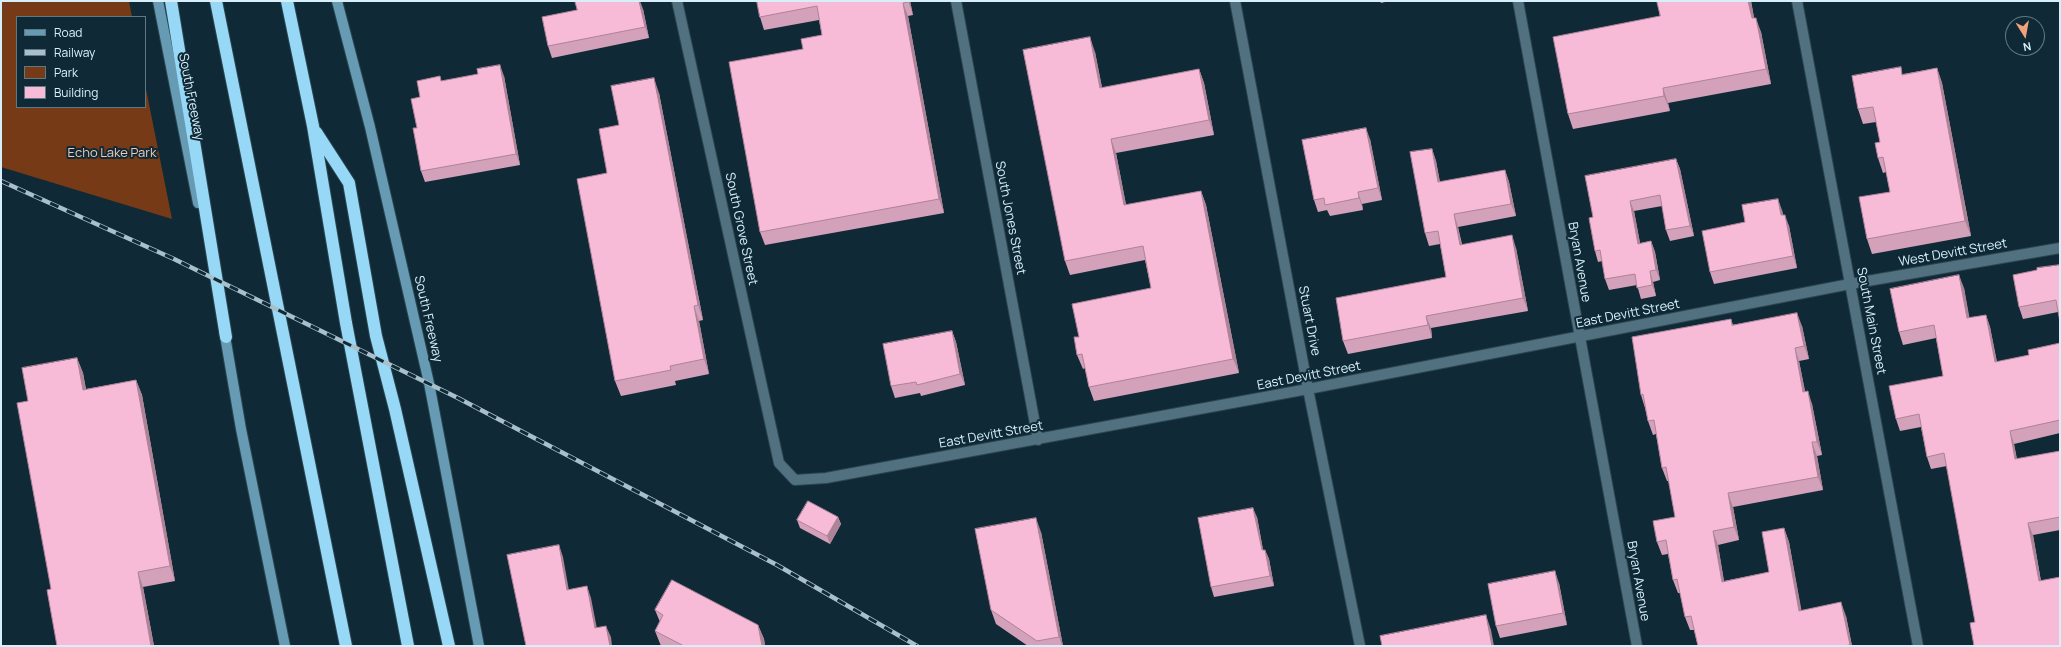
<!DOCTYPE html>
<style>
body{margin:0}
#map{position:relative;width:2061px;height:647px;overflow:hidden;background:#0f2a36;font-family:Manrope,sans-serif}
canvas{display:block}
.frame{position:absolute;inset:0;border:2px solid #d7effa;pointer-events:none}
.legend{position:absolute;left:16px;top:16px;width:130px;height:92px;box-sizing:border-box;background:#0f2a36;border:1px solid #5f7984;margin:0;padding:5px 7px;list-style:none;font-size:12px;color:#d7effa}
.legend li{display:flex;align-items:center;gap:8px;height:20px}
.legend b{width:20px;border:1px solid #5f7984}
.north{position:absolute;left:2005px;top:16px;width:40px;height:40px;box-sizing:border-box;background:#0f2a36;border:1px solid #5f7984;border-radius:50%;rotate:169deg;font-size:11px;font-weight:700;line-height:16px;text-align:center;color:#d7effa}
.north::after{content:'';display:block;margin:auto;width:14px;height:18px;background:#f0a279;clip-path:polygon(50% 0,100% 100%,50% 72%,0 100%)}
</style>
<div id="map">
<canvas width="2061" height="647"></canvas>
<div class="frame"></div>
<ul class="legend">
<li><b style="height:5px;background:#669bb3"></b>Road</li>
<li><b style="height:5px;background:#a7c0cb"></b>Railway</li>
<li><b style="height:11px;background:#763a17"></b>Park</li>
<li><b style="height:11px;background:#f7bbd8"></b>Building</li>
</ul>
<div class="north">N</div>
</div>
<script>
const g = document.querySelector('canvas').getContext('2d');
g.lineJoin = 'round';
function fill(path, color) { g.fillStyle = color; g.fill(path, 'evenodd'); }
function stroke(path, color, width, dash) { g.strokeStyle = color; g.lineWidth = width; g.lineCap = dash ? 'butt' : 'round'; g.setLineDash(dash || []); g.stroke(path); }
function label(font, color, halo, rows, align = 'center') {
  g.font = font + ' Manrope,sans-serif'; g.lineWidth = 4; g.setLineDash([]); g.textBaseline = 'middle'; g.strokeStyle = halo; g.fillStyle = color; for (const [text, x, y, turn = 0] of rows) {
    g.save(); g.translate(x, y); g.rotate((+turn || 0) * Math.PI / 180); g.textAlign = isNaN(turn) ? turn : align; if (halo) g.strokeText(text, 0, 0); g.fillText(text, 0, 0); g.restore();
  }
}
const green = new Path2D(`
 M1,1H129L132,17H17V107H145V84L172,219L1,167Z`);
const minor = new Path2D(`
 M677,1L779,463L795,480L826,478L1308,389L1850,284L2060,248
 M956,1L1038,440
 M1235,1L1308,389L1360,646
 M1518,1L1637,646
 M1797,1L1918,646`);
const secondary = new Path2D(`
 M158,1L198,203
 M337,1L370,127L429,383L479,646
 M224,330L241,429L285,646`);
const motorway = new Path2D(`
 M171,1L226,337
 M216,1L346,646
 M287,1L313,126L346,323L408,646
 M316,132L349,183L376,336L395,409L449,646`);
const rail = new Path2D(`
 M1,181L174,259L458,398L777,565L917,646`);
const wall = new Path2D(`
 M757,1H910L913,15L908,16L944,213L765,245L760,232L803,49L822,35L819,20L764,30L760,17Z
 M1380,1H1389L1381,3Z
 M1657,1H1751L1754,18L1761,32L1771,84L1668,103L1670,111L1573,129L1568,114L1660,16Z
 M643,9L649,38L552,58L548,46L577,10Z
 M1095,52L1102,88L1199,69L1204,83L1214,135L1116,153L1126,205L1201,191L1206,205L1239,373L1094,401L1089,387L1085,368L1083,369L1077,355L1079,337L1151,288L1145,260L1070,275L1065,261Z
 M1937,68L1942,83L1971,236L1872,254L1867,239L1890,192L1886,172L1883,173L1878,158L1880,142L1876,122L1863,124L1858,109L1903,74Z
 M504,76L520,165L425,182L421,171L417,128L420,97L442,81Z
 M659,93L703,320L699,321L709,374L675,381L676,385L621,396L615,381L607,173L619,125Z
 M1370,139L1382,200L1362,204L1363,210L1330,216L1327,210L1318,212L1314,200Z
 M1432,149L1436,161L1440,182L1505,170L1509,182L1516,216L1458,227L1462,244L1516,248L1528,311L1431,328L1432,338L1348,354L1343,341L1446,277L1440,244L1429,246L1425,233Z
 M1676,159L1680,169L1694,236L1670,241L1666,230L1662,206L1634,211L1640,243L1651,241L1655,252L1660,280L1653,282L1656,296L1641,299L1637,285L1609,290L1605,279L1602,261L1598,262L1595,251L1593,217Z
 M1782,210L1783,215L1789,226L1797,268L1714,284L1710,272L1745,222Z
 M2060,265L2058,312L2023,319L2019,307L2037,270Z
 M1964,288L1969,318L1986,315L1990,327L1997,362L2029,355L2060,343V433L2014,444L2017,459L2060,451V530L2033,535L2041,581L1975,622L1947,466L1931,469L1927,457L1921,427L1900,431L1896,419L1943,376L1936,338L1903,345L1899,332Z
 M1731,319L1733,325L1802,326L1809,359L1799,361L1805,392L1812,404L1822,455L1817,456L1823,490L1733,507L1739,540L1718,545L1724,581L1769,572L1784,528L1789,542L1801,610L1846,616L1852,646H1698L1694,630H1690L1685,617L1680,593H1678L1673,580L1668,554L1662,555L1657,542L1675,517L1669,481H1667L1662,468L1656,434L1653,435L1648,421L1645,408L1641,395Z
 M952,331L956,342L965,385L921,396L920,393L895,398L891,386Z
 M77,358L83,373L86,389L136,380L142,395L175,581L143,587L154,646H57L51,589L28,401Z
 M838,517L841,524L830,544L800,528L797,520Z
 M1257,517L1263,550H1265L1269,559L1274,586L1214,597L1211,587Z
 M1041,532L1063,646H1028L996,624L991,610Z
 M1559,583L1567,625L1500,638L1496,626Z
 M655,610L758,625L764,639L765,646H661L655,631L660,622Z`);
const shadedWall = new Path2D(`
 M639,1H640L643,9L649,38L645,27Z
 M908,1H910L913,15Z
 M1748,1H1751L1757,33L1752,18Z
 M903,3L908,16L944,213L939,199Z
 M1756,18L1761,32L1771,84L1766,69Z
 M1090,37L1095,52L1105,102L1100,88Z
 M500,65L504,76L520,165L516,154Z
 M1937,68L1942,83L1971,236L1965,221Z
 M1199,69L1204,83L1214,135L1209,120Z
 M654,78L659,93L703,320L698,305Z
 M1663,88L1668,103L1670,111L1664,96Z
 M1366,128L1370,139L1382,200L1378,188Z
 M1111,139L1116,153L1129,220L1124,205Z
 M1432,149L1436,161L1442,195L1438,182Z
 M1676,159L1680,169L1694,236L1690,226Z
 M1505,170L1509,182L1516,216L1511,204Z
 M1201,191L1206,205L1239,373L1233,359Z
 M1358,192L1362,204L1363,210L1359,198Z
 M1778,199L1782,210L1785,227L1781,215Z
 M1630,201L1634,211L1642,254L1638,244Z
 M1454,214L1458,227L1464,257L1460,245Z
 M1785,215L1789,226L1797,268L1793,256Z
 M1512,235L1516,248L1528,311L1523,298Z
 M1651,241L1655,252L1660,280L1656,270Z
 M1650,271L1653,282L1656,296L1652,285Z
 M1959,275L1964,288L1972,331L1967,318Z
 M694,306L699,321L709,374L704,359Z
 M1797,313L1802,326L1809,359L1804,346Z
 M1986,315L1990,327L1999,374L1995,362Z
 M1426,316L1431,328L1432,338L1428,325Z
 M952,331L956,342L965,385L960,374Z
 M1795,348L1799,361L1808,405L1803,392Z
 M77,358L83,373L88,404L83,390Z
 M136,380L142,395L175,581L170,566Z
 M1808,391L1812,404L1822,455L1817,442Z
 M2010,431L2014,444L2019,472L2015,459Z
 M1812,442L1817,456L1823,490L1818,477Z
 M1728,493L1733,507L1739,540L1734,527Z
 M1253,508L1257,517L1265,560L1262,550Z
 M838,517L841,524L830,544L827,536Z
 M1036,518L1041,532L1063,646H1062L1059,637Z
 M2028,523L2033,535L2043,594L2039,581Z
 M1784,528L1789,542L1804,624L1799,611Z
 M1713,531L1718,545L1726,595L1722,582Z
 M559,545L563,557L571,602L567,590Z
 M1265,550L1269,559L1274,586L1270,576Z
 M1555,571L1559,583L1567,625L1563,613Z
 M138,572L143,587L154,646H151Z
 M587,586L591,598L599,639L595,628Z
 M1841,602L1846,616L1852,646H1850V645Z
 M1486,615L1491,630L1494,646H1492Z
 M758,625L764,639L765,646H762Z
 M606,626L611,637L612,646H610Z`);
const building = new Path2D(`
 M575,1H639L645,27L548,46L542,17L577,10Z
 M757,1H908V2L903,3L939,199L760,232L729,62L803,49L801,39L822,35L817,6L760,17Z
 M1657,1H1748L1752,18H1756L1766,69L1663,88L1664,96L1568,114L1553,37L1660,16Z
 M1090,37L1100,88L1199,69L1209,120L1111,139L1124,205L1201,191L1233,359L1089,387L1082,354L1077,355L1074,337H1079L1072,304L1151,288L1143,246L1065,261L1023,50Z
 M500,65L516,154L421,171L413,128H417L411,99L420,97L417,81L440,76L441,81L478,74L477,69Z
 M1901,67L1902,75L1937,68L1965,221L1867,239L1859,197L1890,192L1883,157L1878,158L1875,143L1880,142L1873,107L1858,109L1852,76Z
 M654,78L698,305L694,306L704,359L670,366L671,370L615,381L577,179L607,173L599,129L619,125L611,86Z
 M1366,128L1378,188L1358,192L1359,198L1325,205L1324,198L1314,200L1302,140Z
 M1432,149L1438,182L1505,170L1511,204L1454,214L1460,245L1512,235L1523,298L1426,316L1428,325L1343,341L1336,298L1446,277L1438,231L1425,233L1410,152Z
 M1676,159L1690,226L1666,230L1660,195L1630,201L1638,244L1651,241L1656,270L1650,271L1652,285L1637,288L1635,274L1605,279L1600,250L1595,251L1589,218L1593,217L1585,176Z
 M1778,199L1781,215H1785L1793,256L1710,272L1702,231L1745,222L1742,205Z
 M2060,265V322L2056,300L2019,307L2013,275L2037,270V268Z
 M1959,275L1967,318L1986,315L1995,362L2029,355L2028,350L2060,343V420L2010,431L2015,459L2060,451V517L2028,523L2039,581L2060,577V646H1974L1970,623L1975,622L1944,453L1927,457L1919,414L1896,419L1889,386L1943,376L1934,325L1899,332L1890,289Z
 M1797,313L1804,346L1795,348L1803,392L1808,391L1817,442H1812L1818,477L1728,493L1734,527L1713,531L1722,582L1769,572L1762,532L1784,528L1799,611L1841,602L1850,645L1843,646H1698L1691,616L1685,617L1677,579L1673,580L1666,540L1657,542L1653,521L1675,517L1666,467L1662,468L1654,420L1648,421L1643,394L1641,395L1632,337L1731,319L1732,325Z
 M952,331L960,374L917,385L916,382L891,386L883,344Z
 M77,358L83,390L136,380L170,566L138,572L151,646H57L47,590L51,589L17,403L28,401L22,368Z
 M808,501L838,517L827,536L797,520Z
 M1253,508L1262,550H1265L1270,576L1211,587L1198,518Z
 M1036,518L1059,637L1037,641L991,610L975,529Z
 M559,545L567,590L587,586L595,628L606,626L610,646H526L507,555Z
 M1555,571L1563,613L1496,626L1488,584Z
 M672,580L758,625L762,646H684L655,631L663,615L655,610Z
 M1486,615L1492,646H1382L1380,636Z`);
const streetNames = [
 ["South Freeway",191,97,79],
 ["South Jones Street",1010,218,79],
 ["South Grove Street",741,229,78],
 ["West Devitt Street",1953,253,-10],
 ["Bryan Avenue",1579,262,80],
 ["East Devitt Street",1628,314,-11],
 ["South Freeway",428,319,77],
 ["Stuart Drive",1309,321,79],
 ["South Main Street",1871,321,79],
 ["East Devitt Street",1309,376,-11],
 ["East Devitt Street",991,435,-10],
 ["Bryan Avenue",1638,581,80]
];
const parkNames = [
 ["Echo Lake Park",112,153]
];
fill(green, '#763a17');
stroke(minor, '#2b4651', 12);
stroke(secondary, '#2b4651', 12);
stroke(motorway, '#2b4651', 14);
stroke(minor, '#517180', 10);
stroke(secondary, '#669bb3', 10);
stroke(motorway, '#96d8f6', 12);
stroke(rail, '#a7c0cb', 4.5);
stroke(rail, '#0f2a36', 3, [9]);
fill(wall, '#d4a1ba');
fill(shadedWall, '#ad8397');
fill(building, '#f7bbd8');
stroke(building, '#ad8397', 1);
label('13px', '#d7effa', '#0f2a36', streetNames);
label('13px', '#f2cbb7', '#0f2a36', parkNames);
</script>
